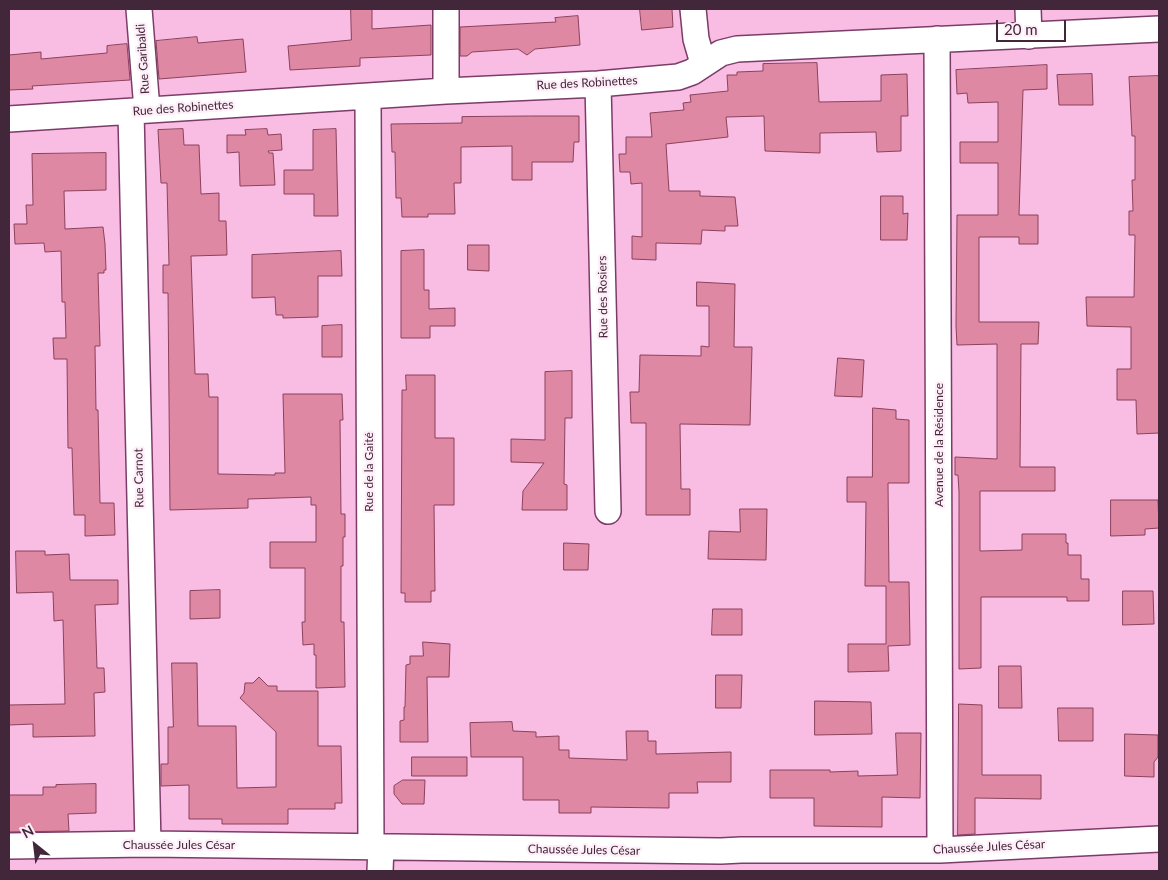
<!DOCTYPE html>
<meta charset="utf-8">
<style>
body{margin:0}
#map{position:relative;width:1168px;height:880px;overflow:hidden;background:#f9bde4;font-family:Lato,sans-serif}
canvas{display:block}
.frame{position:absolute;inset:0;border:10px solid #422639;pointer-events:none}
.north{position:absolute;left:10px;top:820px;width:50px;height:50px;-webkit-text-stroke:4px #feeef8;paint-order:stroke;rotate:331deg;font-size:14px;font-weight:700;line-height:20px;text-align:center;color:#422639}
.north::after{content:'';display:block;margin:auto;width:18px;height:22px;background:#422639;clip-path:polygon(50% 0,100% 100%,50% 72%,0 100%)}
.scale{position:absolute;left:996px;top:20px;width:70px;height:22px;box-sizing:border-box;border:2px solid #422639;border-top:0;padding-left:6px;font-size:15px;line-height:18px;white-space:nowrap;color:#422639;-webkit-text-stroke:4px #feeef8;paint-order:stroke}
</style>
<div id="map">
<canvas width="1168" height="880"></canvas>
<div class="frame"></div>
<div class="north">N</div>
<div class="scale">20 m</div>
</div>
<script>
const g = document.querySelector('canvas').getContext('2d');
g.lineJoin = 'round';
function fill(path, color) { g.fillStyle = color; g.fill(path, 'evenodd'); }
function stroke(path, color, width, dash) { g.strokeStyle = color; g.lineWidth = width; g.lineCap = dash ? 'butt' : 'round'; g.setLineDash(dash || []); g.stroke(path); }
function label(font, color, halo, rows, align = 'center') {
  g.font = font + ' Lato,sans-serif'; g.lineWidth = 4.5; g.setLineDash([]); g.textBaseline = 'middle'; g.strokeStyle = halo; g.fillStyle = color; for (const [text, x, y, turn = 0] of rows) {
    g.save(); g.translate(x, y); g.rotate((+turn || 0) * Math.PI / 180); g.textAlign = isNaN(turn) ? turn : align; if (halo) g.strokeText(text, 0, 0); g.fillText(text, 0, 0); g.restore();
  }
}
const building = new Path2D(`
 M351,9H372V29L431,25V55L360,58V66L290,70L288,46L351,40Z
 M640,9H672L673,27L642,30Z
 M578,16L580,45L535,49L527,55L518,49L472,52L467,56H460V27L556,22L555,18Z
 M197,37L198,43L243,39L246,72L159,79L156,41Z
 M127,44L130,80L32,86L33,89L9,90V55L41,52V59L107,53V46Z
 M817,63L819,102L881,101V75L907,74L908,116H901V151L877,152L876,132L820,133V153L765,151L764,116L726,117L728,137L666,144L669,191H700V196L735,197L738,226H725V231L702,230L701,244L656,243V260L632,259V236L642,237V183L631,184L630,172H620L619,154H626V137H652L650,113L684,110L683,103L691,102L690,95L728,91L727,75H737V72L763,71V64Z
 M1047,65V89L1023,90L1019,215H1038V244H1019V237H979V322H1039L1038,344H1021L1020,467H1055V491H980V551L1022,550V534H1066V543H1068V555H1081V579H1089V601H1067V597H981V668L959,669V492L958,475H955V457L997,459V344L957,345L956,326L957,215H998V163H960V142H998V102L968,103L967,93L957,94L956,70Z
 M1092,74L1093,105H1059L1057,75Z
 M1159,76V433L1137,434L1136,400H1117V369H1131V327L1087,326L1086,297H1134L1135,235H1129V211H1133L1132,180H1135V136H1132L1129,77Z
 M530,116H579V142H574L573,162H532V180H512V146L461,147V183H454L455,214H428V217H402L401,198H396L395,152H392L391,124L462,123V117Z
 M183,129L184,145H199L201,194L219,193V221H226L227,255L191,256L195,374H208L209,397H218V474L275,475V473H285L283,394H342L343,420H340L341,514H345V537H343V566H341V622H344L345,687L316,688V655H314V644L303,645L302,622H305V568H270V542H316V505H311V497L248,499V508L170,510L168,293H163V265H169L167,183H161L158,130Z
 M267,129L268,135L281,134L282,150L268,151L269,153H273L275,185L240,186L239,152L227,153V135H246L245,130Z
 M336,129L338,216H314V194H284V170H313V130Z
 M106,153V190L64,191L65,229L103,227L105,244L106,270H104V273H98L100,346H95L96,410H98L100,503H114L115,535L85,536V515H74L72,448H68L67,359H54L53,338H66L65,302H62L61,251L45,252L44,243L15,244L14,224H27L26,205H33L32,154Z
 M881,196H903V214L908,213L907,240H881Z
 M468,245H489V271L468,270Z
 M424,250V290H429V309L455,308V326H430V338H401V251Z
 M341,251L342,276H318V317L283,318V315H276L275,297L252,298V255Z
 M697,282L735,284L734,347H752L750,425L680,424L681,489H690V515H646V423H631L630,392H639L640,355L701,356V346L709,347V306H697Z
 M342,325V357H322V326Z
 M838,358L864,360L862,397L835,396Z
 M572,371V418H565L564,484L567,485V510H522L523,491L544,463L511,462V439L545,440V372Z
 M406,375H435V438H454V505H434L435,591H431V602H405V593H401L402,390H406Z
 M873,408L896,410V419L909,420V483H888L889,582H909L910,645L888,646L889,671L848,672V644H886V586H865L866,502H847V477H872Z
 M1111,500H1158L1159,528L1145,529V535L1111,536Z
 M740,509H767L766,560L708,559L709,531L740,532Z
 M564,543L589,544L588,570H564Z
 M16,551H45V555L69,554L70,580H118V604L95,605L97,668H104L105,692L94,693L95,736L33,737V724L9,725V705L65,704L63,620L54,621L53,592L17,593Z
 M220,590V618L190,619V591Z
 M1123,591H1153L1154,624L1123,625Z
 M713,609H742V635H712Z
 M423,642L450,644L449,677H427L428,742H400V721L404,720V707H405L406,665L410,664V656H423Z
 M172,663H197L198,726H236L237,788L276,787V732L240,698L244,693L245,683H253L259,677L268,686H277V691H318V746H341L342,803H335V809H288V824H222V819H189V785L161,786V764H168V727H173Z
 M999,666H1021L1022,708H999Z
 M716,675H742L741,708H716Z
 M815,701L871,702L872,734L815,735Z
 M959,704L982,705V775H1041V799L975,798V834L958,835Z
 M1058,708H1093V741H1059Z
 M512,722L513,731L536,732V737L559,736V750H569V758L627,760L626,731H648V741H656V754L731,752V782H697L698,793H669V808L591,807V813H559V800H523V757H471L470,723Z
 M896,733H921L920,798L882,797V827L814,826V798H770V770H830V772L858,771V776L897,775Z
 M1125,734L1158,735V757L1154,762V777L1125,776Z
 M412,757H467V776H412Z
 M403,780H425L424,804H402L394,794V786Z
 M96,784V813L68,814L69,831L9,832V795H43V787H56V785Z`);
const minor = new Path2D(`
 M139,9L147,110
 M446,9V91
 M693,9L696,39L703,63
 M1028,9L1029,36
 M937,39L940,850
 M598,84L608,511
 M368,97L371,847
 M131,112L148,844
 M9,119L446,91L598,84L678,77L692,72L721,53L737,49L1159,29
 M9,846L148,844L721,851L741,850H940L1159,839
 M380,871L381,847`);
const streetNames = [
 ["Rue Garibaldi",143,59,-94],
 ["Rue des Robinettes",587,83,-3],
 ["Rue des Robinettes",183,108,-4],
 ["Rue des Rosiers",603,297,-91],
 ["Avenue de la Résidence",939,445,-90],
 ["Rue de la Gaité",369,472,-90],
 ["Rue Carnot",139,478,-91],
 ["Chaussée Jules César",179,845],
 ["Chaussée Jules César",989,847,-3],
 ["Chaussée Jules César",584,850,1]
];
fill(building, '#df88a4');
stroke(building, '#8b415b', 1);
stroke(minor, '#7b3c69', 28);
stroke(minor, '#fff', 25);
label('12px', '#422639', '#feeef8', streetNames);
</script>
